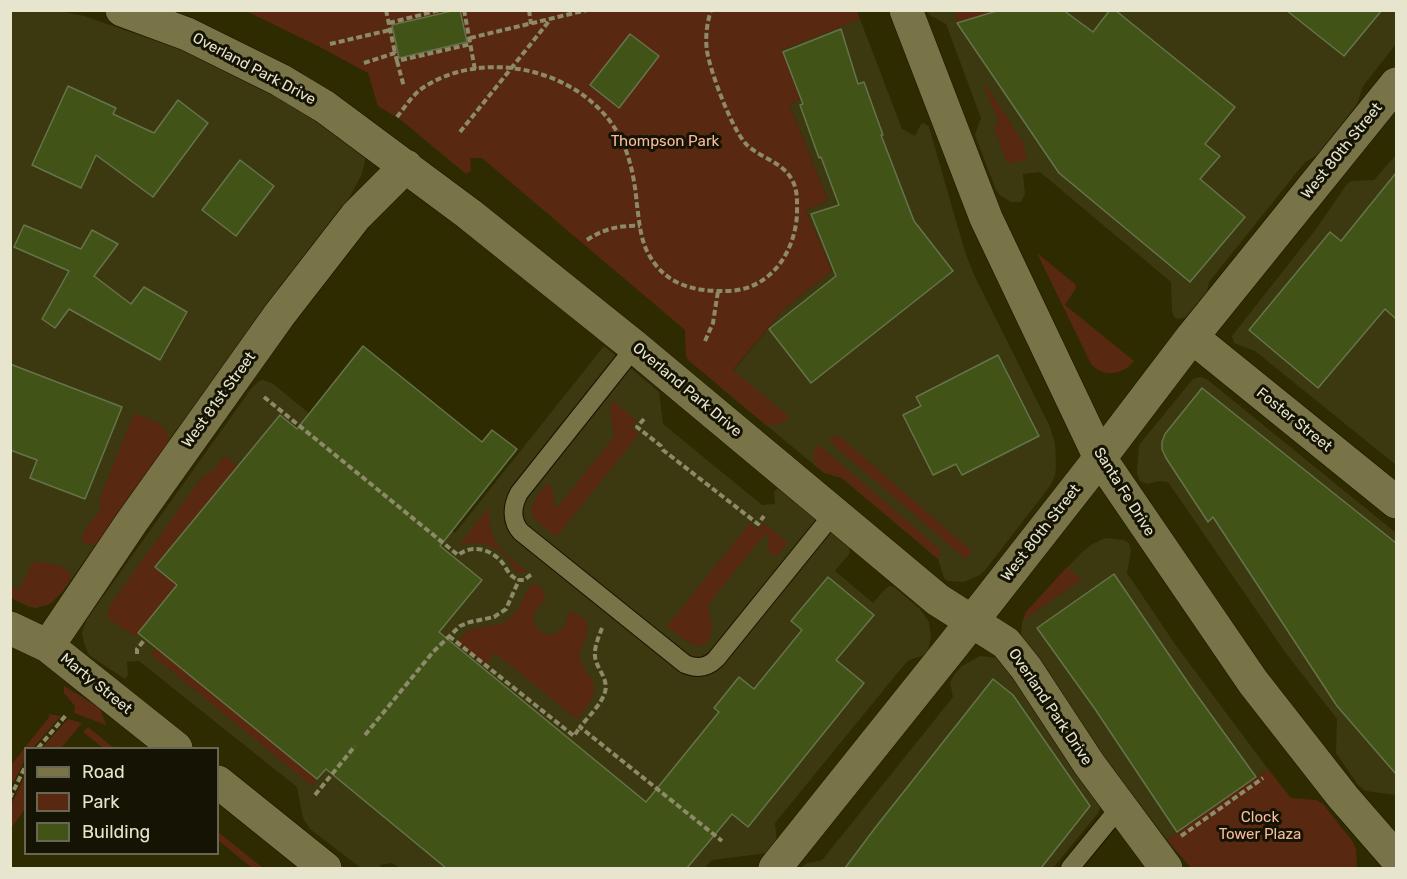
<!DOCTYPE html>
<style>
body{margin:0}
#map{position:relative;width:1407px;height:879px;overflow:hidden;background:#2f2b00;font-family:Rubik,sans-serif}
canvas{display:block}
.frame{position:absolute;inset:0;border:12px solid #e7e5cd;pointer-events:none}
.legend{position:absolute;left:24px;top:747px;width:195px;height:108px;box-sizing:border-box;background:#151303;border:2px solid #696754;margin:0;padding:8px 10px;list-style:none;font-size:18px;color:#e7e5cd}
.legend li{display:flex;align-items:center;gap:12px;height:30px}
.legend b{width:30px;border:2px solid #696754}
</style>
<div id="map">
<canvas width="1407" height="879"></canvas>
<div class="frame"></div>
<ul class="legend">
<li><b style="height:8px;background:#787448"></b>Road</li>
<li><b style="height:16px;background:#592811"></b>Park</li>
<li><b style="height:16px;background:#415317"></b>Building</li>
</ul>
</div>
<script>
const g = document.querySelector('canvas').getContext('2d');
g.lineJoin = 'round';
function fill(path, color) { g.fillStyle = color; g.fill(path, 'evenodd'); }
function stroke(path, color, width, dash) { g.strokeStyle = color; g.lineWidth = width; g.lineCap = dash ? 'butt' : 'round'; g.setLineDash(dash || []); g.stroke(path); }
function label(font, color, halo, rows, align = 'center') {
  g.font = font + ' Rubik,sans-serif'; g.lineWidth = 6; g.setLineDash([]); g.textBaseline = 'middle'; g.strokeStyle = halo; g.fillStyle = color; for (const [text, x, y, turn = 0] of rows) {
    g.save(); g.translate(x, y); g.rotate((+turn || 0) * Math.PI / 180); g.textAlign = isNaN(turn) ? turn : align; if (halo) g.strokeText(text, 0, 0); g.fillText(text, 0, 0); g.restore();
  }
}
const built = new Path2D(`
 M11,11H60L84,16L191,53L291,100L366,156L362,174L349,198L169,440L63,591L51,603L36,608L29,607L11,597Z
 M927,11H1396V44L1363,86L1357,104L1319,154L1305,162L1209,282L1207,292L1186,317L1178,319L1174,317L1172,311L1171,282L1040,172L1023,174L1025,194L1021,202H1011L1001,196L996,190L975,135L981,118L946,24L931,16Z
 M860,19L902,129L915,136L921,124L924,123L929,127L965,252L974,275L1050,427L1055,444L1056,465L1055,476L1050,486L986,569L980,575L964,582L948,581L944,578L938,559L842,478L824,473L720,387L784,309L832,271L806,210L828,201L790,105L800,99L781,50Z
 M1396,155V465L1255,351L1234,343L1232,336L1316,229L1347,184L1352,181L1374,180Z
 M604,346L659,392L663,424L762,505L775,504L774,492L778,488L849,546L850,553L835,571L873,603L886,588L889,586L894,587L919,608L929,622L931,637L928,651L922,656L909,660L904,665L775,823L777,843L768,853L712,860L705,868H399L392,863L380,865L381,868H361L310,829L303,818L297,787L139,661L127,662L128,675L125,679L89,655L84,643L82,632L87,619L251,389L259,381L263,380L272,383L455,533Z
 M1201,377L1208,380L1396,533V795L1366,791L1358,785L1336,753L1337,719L1285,652L1168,482L1159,481L1147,484L1140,481L1137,473L1139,445L1193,379Z
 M1105,538L1123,540L1129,543L1131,550L1127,573L1177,647L1268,769L1167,840L1100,752L1024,643L1021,634L1022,623L1026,612L1081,553L1091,545Z
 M980,656L999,658L1102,803L1098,813L1053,868H801L807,863L820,861L823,859L953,697L950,683L954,675L962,666Z`);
const green = new Path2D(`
 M246,11H857L860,19L782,50L800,99L790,105L828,201L806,210L832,271L784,309L733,370L788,416V419L776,425L765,424L688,360L686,356L685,330L482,158H470L471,171L466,174L401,120L378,106L368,73L318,46Z
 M955,11H991L992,13L957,23Z
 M987,86L1023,142L1027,161L1007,163L994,128L999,121L984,87Z
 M1037,253L1075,284L1076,288L1065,305L1134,361C1123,375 1103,378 1091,364Z
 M613,401L637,421L632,428L639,434L556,537C529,514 522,515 546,484H548L552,489L555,507L557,508L614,437L610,408Z
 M134,413C148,419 169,423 169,441L96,545L86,544L82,541L83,533L103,505L98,503Z
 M838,435L972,551L965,559L828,440Z
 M819,445L941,550L938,559L842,478C829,475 818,472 813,459L815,449Z
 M224,455L237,466L155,566L177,585L135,636L107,618L110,605L201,478L215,469Z
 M489,507C488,542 502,553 528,572C523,573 519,574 514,570C511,567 510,562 507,558C494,543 477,541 459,545Z
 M750,523L758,529L763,523L788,543L777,556H773L769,551L768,536L765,534L708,604C709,613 714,628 710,637C702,659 676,633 667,626Z
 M35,562C48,564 70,563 71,579C52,607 42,616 10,597L11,586L19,590L30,567Z
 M1067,567L1081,580L1023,620L1026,612Z
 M534,584C543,587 545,592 545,600C542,604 537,607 535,611C527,626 546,641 559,632C566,627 566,617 571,611C576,613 583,617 586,622C592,634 579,645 580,658C582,671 596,677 594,692C593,702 583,711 577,719L495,653L485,665L458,643C471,618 489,633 507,620C524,609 523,590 534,584Z
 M156,648L317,779L312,786L151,654Z
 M64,686L100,708L106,725L74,713L75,706L64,693Z
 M47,714L61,716L33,748H26L25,759L14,782L11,780V765L50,716Z
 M68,719L82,723L61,748H42Z
 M88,727L114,748H103L83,732Z
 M1268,769L1291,798L1316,800L1323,804L1353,842L1356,849L1357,868H1191L1167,840Z
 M25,775V809L11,828V805Z
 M218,832L263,868H252L218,840Z`);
const building = new Path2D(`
 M456,10H460L467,42L399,58L392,25Z
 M1000,10H1063L1093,32L1110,10H1115L1235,107L1205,144L1220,156L1200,179L1245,217L1190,282L1059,173L957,23Z
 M1286,10H1382L1344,56Z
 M841,29L858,84L864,82L883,135H881L914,221L953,271L811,383L769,329L836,276L811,214L839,205L821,157L819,158L800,105L803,104L783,52Z
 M630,34L659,56L619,108L590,85Z
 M68,86L116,108L113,114L154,133L178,100L208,123L153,197L96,155L81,188L32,165Z
 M240,160L274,186L236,236L202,210Z
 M1396,173V319L1385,309L1318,388L1249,330L1330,232L1341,241Z
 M24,225L81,249L92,230L118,244L94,276L131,304L144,287L187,312L160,360L69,309L55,328L42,319L69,271L14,247Z
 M363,346L482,442L492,430L517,449L440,546L482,580L439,632L646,802L719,712L714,708L739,677L754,689L802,630L791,621L828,577L874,615L836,660L864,683L748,827L732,814L687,868H446L326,769L317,779L138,633L177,585L155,567L280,415L297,429Z
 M998,355L1039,436L962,475L956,464L933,475L903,415L921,406L916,397Z
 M10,364L122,407L85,499L30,478L37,460L10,450Z
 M1202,388L1396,543V774L1337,706L1213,517L1208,522L1166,458L1162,449V442L1165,434Z
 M1114,574L1191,687L1256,777L1177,832L1095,709L1037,628Z
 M993,679L1013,695L1090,806L1041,868H845L875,828Z`);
const path = new Path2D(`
 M386,10L395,53
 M464,10L475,70
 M529,10L531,24
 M389,23L440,10
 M470,38L587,10
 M330,44L390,30
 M397,61L404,87
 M364,63L395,53L397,61L471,44
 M397,117C405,107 413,94 424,87C488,46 587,71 621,139C631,159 635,183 637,205C639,220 640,235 646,249C663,285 693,292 729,291C771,289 795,252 797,214C797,201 798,189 791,178C781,162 762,158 748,146C733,133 710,71 707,51C705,37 707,23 711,10
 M460,132L550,20
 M587,240C603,229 620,225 640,226
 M705,341L713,323L718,291
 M264,397L458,555C471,545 487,548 499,559C507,566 507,576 519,580
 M644,419L637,427L661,446L663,450L758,524L764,516
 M602,628C599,636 594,647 595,656C596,669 609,678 605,692C601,705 588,717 580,727L722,841
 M449,636L574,736L580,727
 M137,654V649L145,639
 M365,735L433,652L460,626L470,622L494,617L506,609L519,580H524L533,573
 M38,748L67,714
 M315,795L355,746
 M10,798L26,765
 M1181,836L1263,778`);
const service = new Path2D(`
 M635,347L519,493C512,506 511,521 521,532L685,664C697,669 707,668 716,659L834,513
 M1070,868L1120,807`);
const minor = new Path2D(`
 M122,10L187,34L280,80L325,107L469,214L635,347L938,600L1006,643L1026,668L1089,764L1166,868
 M1192,337L1396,502
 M1100,458L1192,337L1396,84
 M10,628L48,646L176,748
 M48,646L131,523L280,314L356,216L406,166
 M218,782L325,868`);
const tertiary = new Path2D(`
 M775,868L955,643L1100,458`);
const secondary = new Path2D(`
 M906,10L986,218L1100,458L1253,682L1343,797L1396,858`);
const streetNames = [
 ["Overland Park Drive",254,69,28],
 ["West 80th Street",1342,151,-51],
 ["Overland Park Drive",687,390,40],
 ["West 81st Street",219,400,-54],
 ["Foster Street",1294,420,39],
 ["Santa Fe Drive",1124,492,58],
 ["West 80th Street",1041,533,-52],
 ["Marty Street",96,684,39],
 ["Overland Park Drive",1050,707,56]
];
const parkNames = [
 ["Thompson Park",665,142],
 ["Clock",1260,818],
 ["Tower Plaza",1260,835]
];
fill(built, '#3c3810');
fill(green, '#592811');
fill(building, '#415317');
stroke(building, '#66744b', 1.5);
stroke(service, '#151300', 20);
stroke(minor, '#151300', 34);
stroke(tertiary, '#151300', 34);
stroke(secondary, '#151300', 34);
stroke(path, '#8d8a69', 4, [6, 3]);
stroke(service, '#787448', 18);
stroke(minor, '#787448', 33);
stroke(tertiary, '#787448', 33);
stroke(secondary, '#787448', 33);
label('15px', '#e7e5cd', '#151303', streetNames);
label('15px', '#f9ba9f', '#151303', parkNames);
</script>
